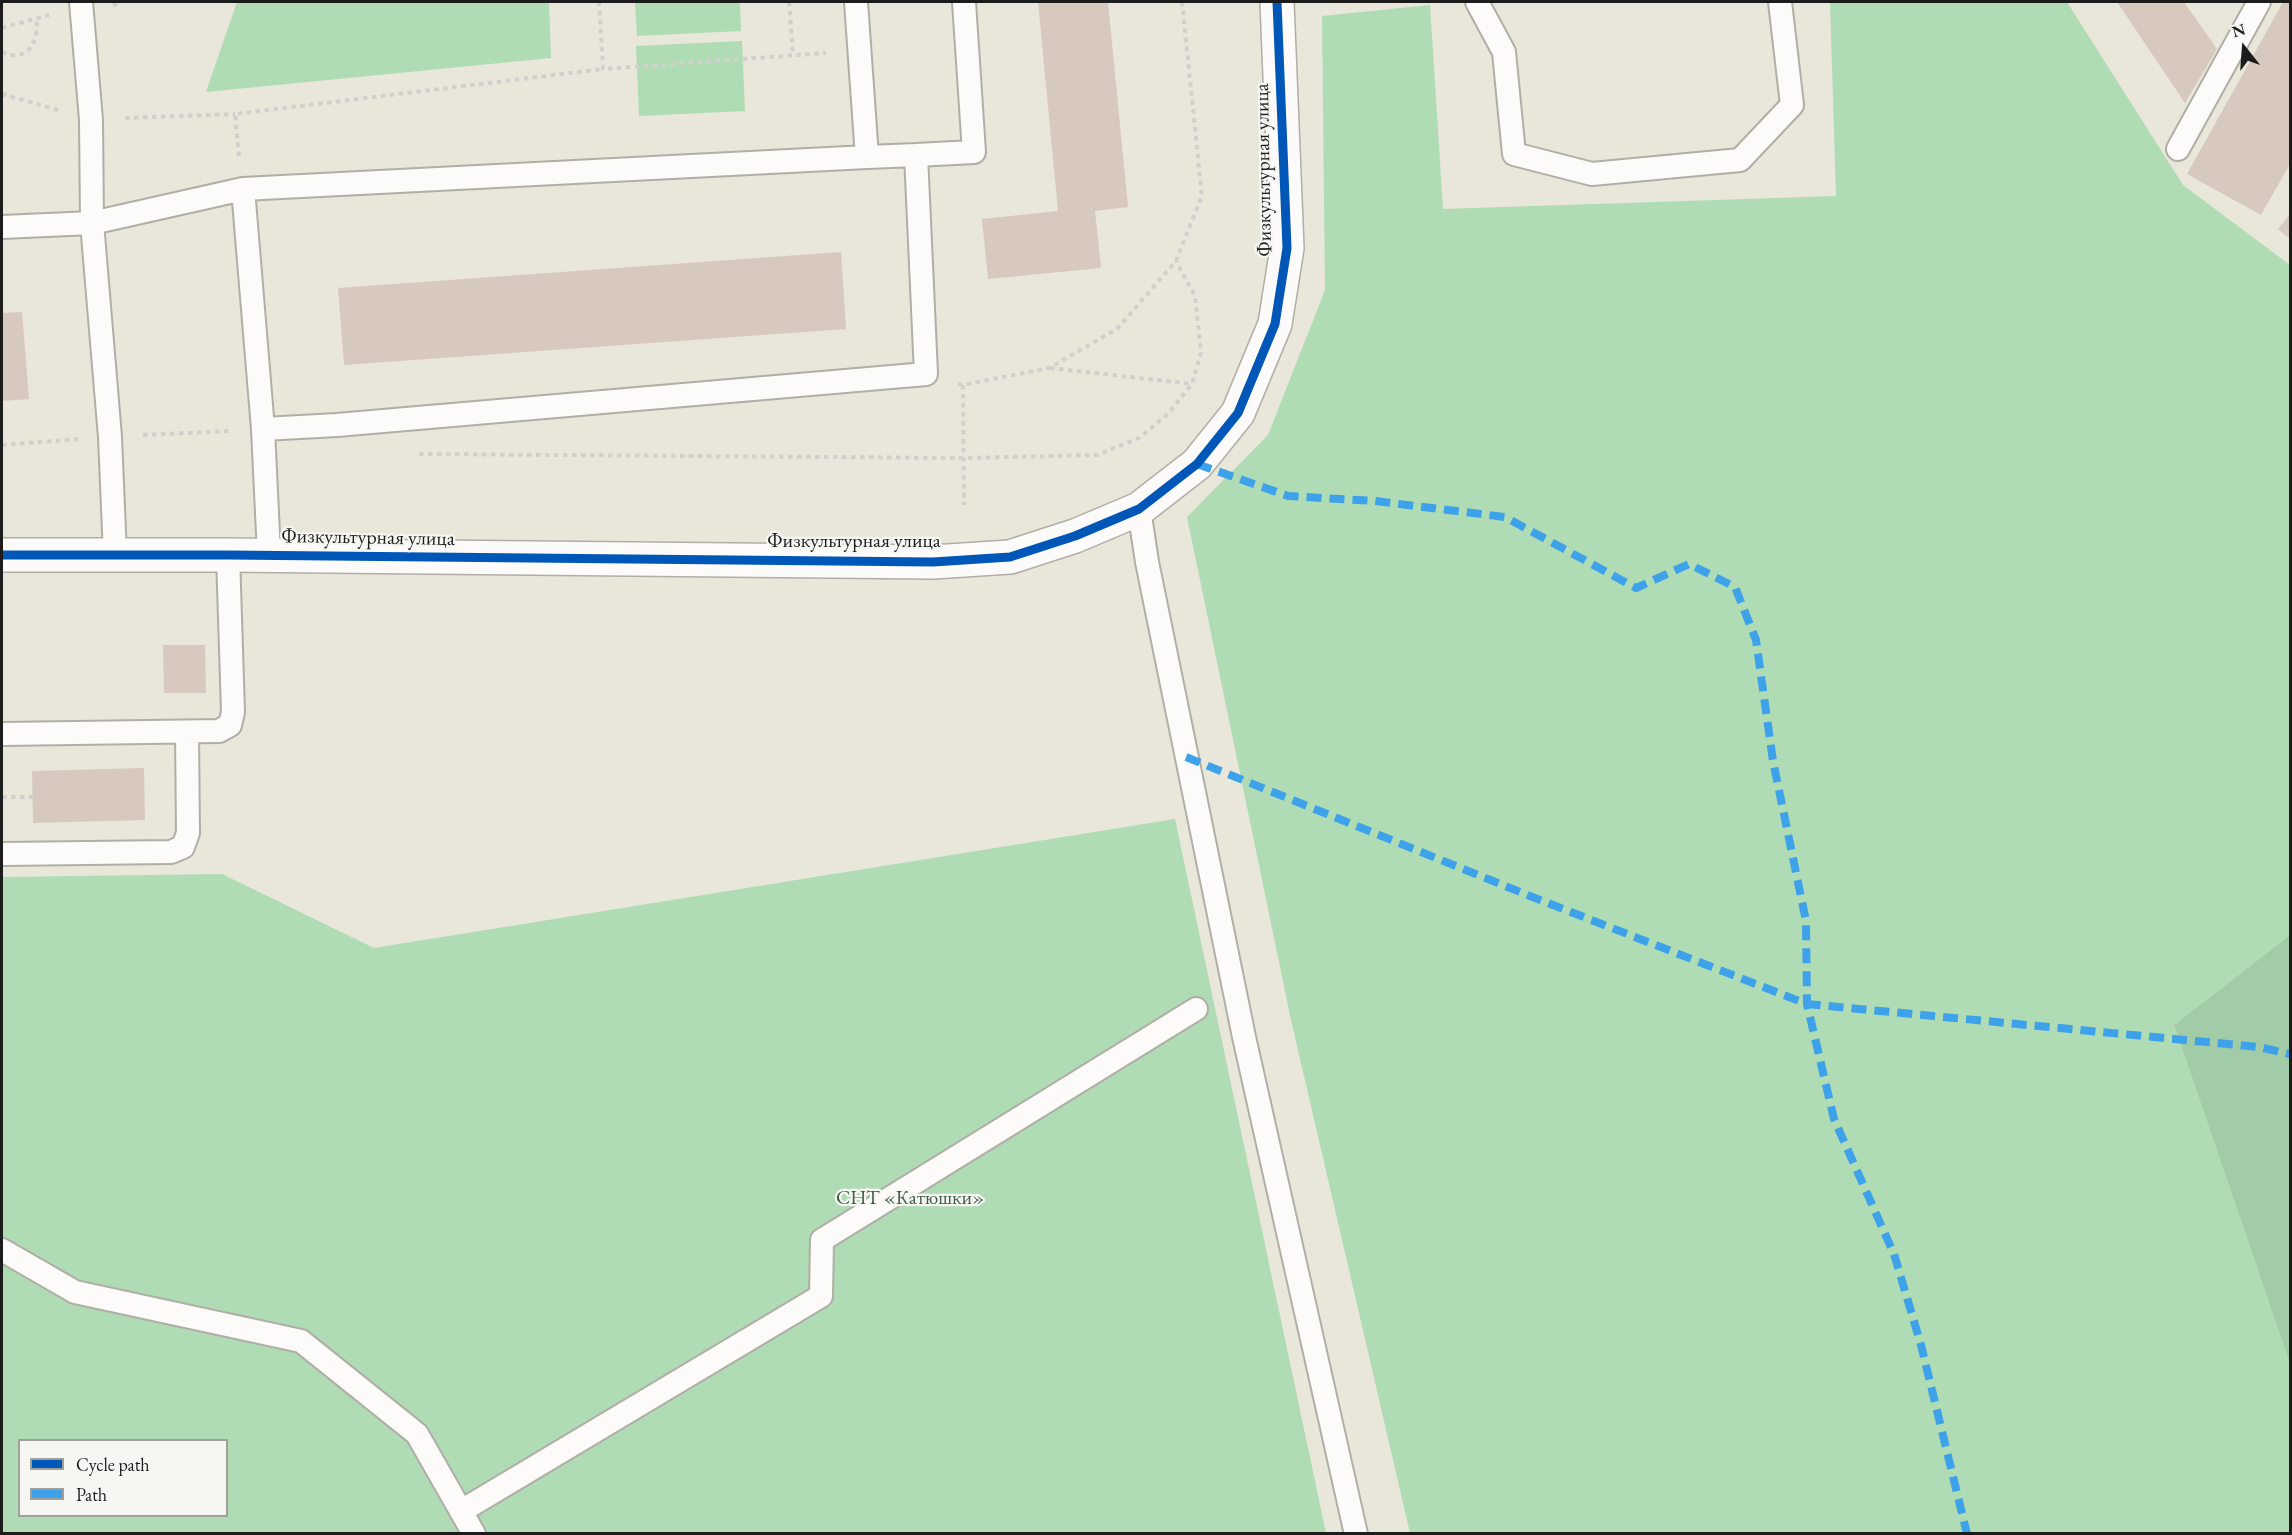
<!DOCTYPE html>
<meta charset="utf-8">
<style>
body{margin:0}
#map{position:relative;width:2292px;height:1535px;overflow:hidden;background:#e9e6da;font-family:"EB Garamond",serif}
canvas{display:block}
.frame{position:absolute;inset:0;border:3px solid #1c1c1c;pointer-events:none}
.legend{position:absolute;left:18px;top:1439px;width:210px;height:78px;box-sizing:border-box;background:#f6f6f2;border:2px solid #9f9f9c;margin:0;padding:8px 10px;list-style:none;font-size:18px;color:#1c1c1c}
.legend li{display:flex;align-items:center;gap:12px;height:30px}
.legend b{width:30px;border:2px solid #9f9f9c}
.north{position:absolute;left:2214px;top:18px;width:60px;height:60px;-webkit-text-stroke:4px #f6f6f2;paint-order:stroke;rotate:343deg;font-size:16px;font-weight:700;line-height:24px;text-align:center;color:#1c1c1c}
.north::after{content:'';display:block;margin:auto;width:21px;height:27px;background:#1c1c1c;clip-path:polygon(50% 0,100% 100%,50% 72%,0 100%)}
</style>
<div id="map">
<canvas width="2292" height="1535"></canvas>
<div class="frame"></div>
<ul class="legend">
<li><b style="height:8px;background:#0057b8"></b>Cycle path</li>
<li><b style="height:8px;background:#3da2ea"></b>Path</li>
</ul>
<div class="north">N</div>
</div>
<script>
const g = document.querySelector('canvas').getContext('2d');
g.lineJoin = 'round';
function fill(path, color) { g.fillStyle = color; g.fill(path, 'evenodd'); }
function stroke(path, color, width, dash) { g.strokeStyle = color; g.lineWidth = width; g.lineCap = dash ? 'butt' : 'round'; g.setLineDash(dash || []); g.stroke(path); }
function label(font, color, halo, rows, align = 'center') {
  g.font = font + ' "EB Garamond",serif'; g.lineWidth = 4.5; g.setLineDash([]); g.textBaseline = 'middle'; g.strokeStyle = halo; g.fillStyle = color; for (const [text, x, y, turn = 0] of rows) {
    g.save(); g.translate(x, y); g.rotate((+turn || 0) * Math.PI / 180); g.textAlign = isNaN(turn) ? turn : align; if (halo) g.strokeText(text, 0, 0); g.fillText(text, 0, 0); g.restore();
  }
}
const green = new Path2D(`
 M237,2H549L551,58L206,92Z
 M635,2H740L741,31L637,36Z
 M1830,2H2067L2183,185L2290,265V935L2174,1025L2290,1364V1533H1410L1291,1020L1187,517L1268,435L1325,290L1322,16L1430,5L1443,209L1836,196Z
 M742,41L745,111L639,116L636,46Z
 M1175,819L1326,1533H2V877L222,874L374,948ZM20,1440H226V1516H20Z`);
const forest = new Path2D(`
 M2290,935V1364L2174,1025Z`);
const building = new Path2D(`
 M1038,2H1108L1128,207L1095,211L1101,268L988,279L982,219L1058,211Z
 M2117,2H2184L2217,49L2185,103Z
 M2283,2H2290V164L2261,215L2187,174Z
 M2290,214V239L2278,229Z
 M841,252L846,329L344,365L338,288Z
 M22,312L29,399L2,401V313Z
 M163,645H205L206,693H164Z
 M144,768L145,820L33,823L32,771Z`);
const path = new Path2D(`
 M599,2L603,69L826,53
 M789,2L793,54
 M113,5L123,2
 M2,28L49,15
 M2,52C29,64 40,40 36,17
 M2,94L58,110
 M125,118L235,114
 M239,156L235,114L603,69
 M1050,368L1192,384
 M958,384L963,385L1049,368L1117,329L1176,261L1202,196L1182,2
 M963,385L964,505
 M143,435L231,431
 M2,445L79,439
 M419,454L964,458L1097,455L1139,438L1168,414L1192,384L1201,353L1195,296L1176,261
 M2,797H33`);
const lane = new Path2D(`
 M81,2L91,120L92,223L110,437L115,555
 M1477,2L1504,52L1514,154L1592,174L1740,160L1792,105L1780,2
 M2178,149L2259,2
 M916,155L974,152L964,2
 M243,189L263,429L269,555
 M2,227L92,223L243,189L867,157
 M263,429L337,425L926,374L916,155L867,157L856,2
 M1139,509L1147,562L1244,1037L1356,1534
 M2,734L219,731L230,725L233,712L228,555
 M2,854L171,852L183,847L188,833L187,732
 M2,1250L75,1292L301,1341L417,1434L474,1534
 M463,1510L821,1296L822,1240L1196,1009`);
const street = new Path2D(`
 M2,555H228L933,562L1010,557L1075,536L1139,509L1197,464L1238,413L1275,324L1287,248L1277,2`);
const quiet = new Path2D(`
 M1197,464L1288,496L1375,501L1505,517L1636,588L1689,564L1735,587L1756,640L1773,761L1806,921L1807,1004L1834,1119L1894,1254L1921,1345L1967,1534
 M1186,757L1535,898L1807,1004L2259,1047L2290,1054`);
const cycleway = new Path2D(`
 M2,555H228L933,562L1010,557L1075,536L1139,509L1197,464L1238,413L1275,324L1287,248L1277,2`);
const streetNames = [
 ["Физкультурная улица",1264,170,-91],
 ["Физкультурная улица",368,538,1],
 ["Физкультурная улица",854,542]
];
const parkNames = [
 ["СНТ «Катюшки»",910,1199]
];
fill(green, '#afdcb4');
fill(forest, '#a2cba7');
fill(building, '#d8c9be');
stroke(lane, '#b0aea7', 26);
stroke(street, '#b0aea7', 36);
stroke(path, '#d1d0cd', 4, [4.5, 4.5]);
stroke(lane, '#fcfbf9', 22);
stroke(street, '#fcfbf9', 33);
stroke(quiet, '#3da2ea', 8, [15, 8]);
stroke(cycleway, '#0057b8', 9);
label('20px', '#1c1c1c', '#f6f6f2', streetNames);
label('20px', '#3f5c46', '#f6f6f2', parkNames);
</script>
